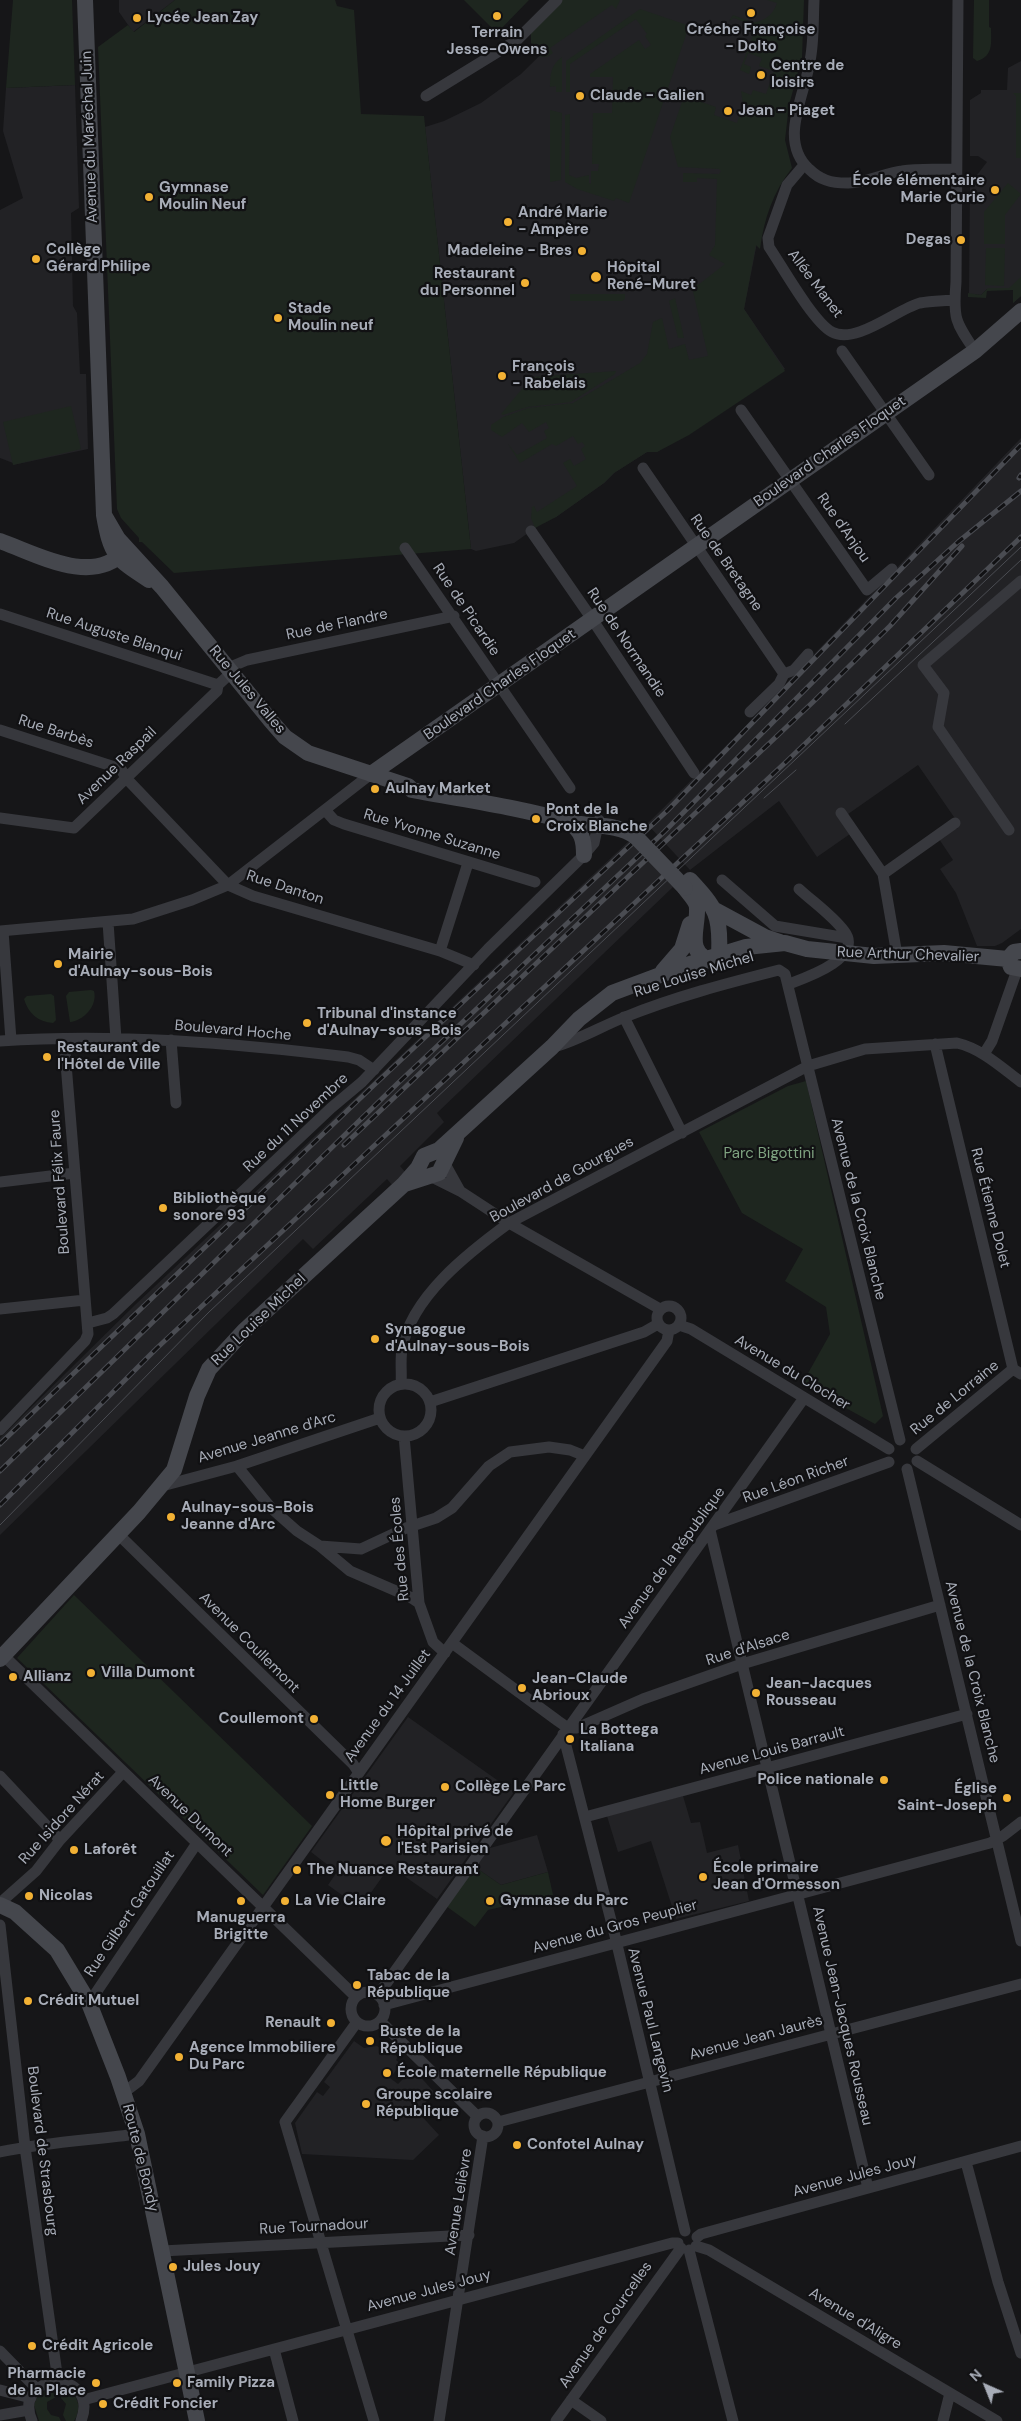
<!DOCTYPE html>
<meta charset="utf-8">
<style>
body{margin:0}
#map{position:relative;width:1021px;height:2421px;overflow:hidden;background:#161618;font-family:"DM Sans",sans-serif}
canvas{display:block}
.north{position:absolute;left:961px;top:2361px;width:50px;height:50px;-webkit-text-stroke:4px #111113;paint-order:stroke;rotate:316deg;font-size:14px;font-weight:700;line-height:20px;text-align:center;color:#a8adb8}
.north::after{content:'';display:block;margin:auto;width:18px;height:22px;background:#a8adb8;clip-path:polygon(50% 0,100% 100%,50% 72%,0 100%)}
</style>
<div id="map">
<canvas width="1021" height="2421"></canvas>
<div class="north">N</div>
</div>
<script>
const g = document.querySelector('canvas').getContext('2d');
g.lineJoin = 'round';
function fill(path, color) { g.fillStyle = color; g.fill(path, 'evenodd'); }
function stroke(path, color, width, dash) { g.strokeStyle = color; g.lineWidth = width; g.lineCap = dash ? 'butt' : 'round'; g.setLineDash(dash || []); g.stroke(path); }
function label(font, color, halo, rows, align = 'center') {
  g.font = font + ' "DM Sans",sans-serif'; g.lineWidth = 4.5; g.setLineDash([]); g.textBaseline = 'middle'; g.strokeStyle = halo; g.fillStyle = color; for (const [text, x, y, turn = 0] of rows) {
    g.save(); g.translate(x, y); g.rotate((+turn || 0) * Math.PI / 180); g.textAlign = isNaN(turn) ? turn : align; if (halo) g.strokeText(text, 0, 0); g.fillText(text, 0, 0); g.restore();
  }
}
const built = new Path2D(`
 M119,0H175L133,32L119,12Z
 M596,0H794V54L744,309L785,369L657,452H647L614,473L604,483L556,517L545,521L514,543L476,551L471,549L425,127L444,121L481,103L521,74Z
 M1021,61V296L1013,303V290L987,289L981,295L969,294L970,184L987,162L978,156H970V100L981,93V90H1007L1008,68Z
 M75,85L79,208L71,213L73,306L77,313L80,374H86L88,449L13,465V463L0,458V210L23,198L3,131L6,88Z
 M1021,438V929L1002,943L995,946H977L956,893L940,869L953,860L939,839L953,829H957L960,821L954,817L918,765L841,819L850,834L817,857L779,801L690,870L647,824L733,739Z
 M630,840L673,887L437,1113L444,1122L400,1166L406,1173L393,1186L387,1179L313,1249L303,1239L0,1535V1438L136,1304Z
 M408,1717L514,1792L437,1899L390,1866L360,1908L328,1885L337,1872L311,1852Z
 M683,1796L691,1823L700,1822L707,1853L738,1845L749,1901L676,1919L651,1841L618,1852L607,1816Z
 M537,1835L548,1872L501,1885L475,1867L490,1848Z
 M354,2041L364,2048L377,2046L386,2052L388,2050L398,2057L396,2060L401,2064L390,2078L398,2084L410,2072L415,2071L435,2093L417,2111L439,2135L413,2160L302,2154L295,2123L317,2092L323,2096L330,2087L324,2082Z`);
const green = new Path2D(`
 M13,0H72L75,85L6,88Z
 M175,0H335L337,6L354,10L361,114L424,116L471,549L174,573L142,542H139V538L121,518L117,509L98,47L128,25L134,32Z
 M464,0H529L497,33Z
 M561,0H620L616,9L612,5L550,48L553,53L547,57H540L531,43V32Z
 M767,0H804L802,58L789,105L785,140L792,168C773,192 764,219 760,249L756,245L744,309L785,371L689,435L657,452H647L614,473L604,483L556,517L535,528L531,518L532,507L534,506L537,512L577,486L563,463L570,459L574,466L586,459L581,449L585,446L582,442L578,444L573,436L556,446L552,444L520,463L508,444L517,455L547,438L544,431L549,428L546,422L529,432L522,423L502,437L491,430V425L503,417L528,408L573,403L640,363L647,354L653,322L662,318L669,349L685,344L689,360L708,356L692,287L694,283L698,285L725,264L709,255L715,245L717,179L697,178V182H683V173L719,174L721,171L719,169L678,167L670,137L684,96L716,107L714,115L737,123L743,104L741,91L751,95L753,90L766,94L774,71L759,66L762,58L748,53L744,64L751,67L749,74L740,70L753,35L751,29L747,28V23L734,18L729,21L733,15L749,21V23C763,22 773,16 777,3Z
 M974,0H989V27L991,28C991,42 994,56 977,61L973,58Z
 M640,9L687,25L688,29L629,203L616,198L614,201L577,189L565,182V115L570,114L569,175L576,178L589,175V183L591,184V171H598L599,164H592L593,113H612L613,77H590V74L639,40L645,49L651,45L645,36L647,34L636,19L570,64V92H566V61Z
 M562,57V92H556V86L550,87C550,74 551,65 562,57Z
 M1013,93H1021V158H1016V96Z
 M550,110L562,113L561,180L550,182Z
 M1008,183L1021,194L1005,215V244H984V212Z
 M986,248H1005L1004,286L985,285Z
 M1021,277V296L1013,303V290L987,291L986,298L968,297V293L981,295L988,288H1009Z
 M570,294H625V299L622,301H570Z
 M675,298L684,338H678L669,301Z
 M616,371L615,374L571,402L528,407L503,415L501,414L532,377Z
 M71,406L81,449L13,465L3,422Z
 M91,990L94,991C98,1006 83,1021 70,1022L66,996L69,992Z
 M51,994L54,996L56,1020L53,1023C38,1022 28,1013 24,999L27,996Z
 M806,1081L883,1416L875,1424L802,1384L830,1334L826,1307L785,1281L803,1249L742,1213L699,1132L788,1086Z
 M74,1595L312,1826L263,1895L17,1658Z
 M475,1867L501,1885L548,1872L553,1895L488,1910L475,1927L446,1906Z
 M56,2384V2397L47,2402V2409L51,2415L59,2417L61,2421H39L34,2405L38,2395Z
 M60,2384C76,2391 84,2406 74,2421H66L63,2415L66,2404L61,2398Z`);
const street = new Path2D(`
 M814,0C813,20 814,41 810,61C805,95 778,141 809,169C820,180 831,183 847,183C865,184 884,173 902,171C920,168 938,170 956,169
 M958,0L956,282C953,318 955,322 975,351
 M426,96L517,40L557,0
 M804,165L787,185L768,238L769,247C782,266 813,322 832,332C856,345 897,309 920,303C931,301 943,301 954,300
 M842,351L929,475
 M741,410L867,590L892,569
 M643,468L784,674
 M531,531L592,619L694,773
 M405,548L570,788
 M0,614L218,685
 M228,668L247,660L454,616
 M750,712L779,684L784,674L794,670L808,654
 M0,730L121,769L126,778L228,885L253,896L440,951L474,965
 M325,810L334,820L344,824L535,882
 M841,813L883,874L897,955
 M0,818L74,828L217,691L218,685L232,672
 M1009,830L938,727L944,693L923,665L1021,581
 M883,874L955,823
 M722,880L775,926L847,938
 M108,922L116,1039
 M0,931L133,919L192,900L228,885L371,774
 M3,931L11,1040
 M440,951L468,863
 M789,984C805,978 865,958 844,931C832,915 813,902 799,889
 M624,1017L682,1133
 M171,1040L176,1103
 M0,1041C116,1033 233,1043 348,1057L359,1060L374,1070
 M935,1044L1013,1369L1021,1374
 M554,1047C579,1040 600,1027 625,1017C674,997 728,983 779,970L785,974L900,1440
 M984,1054L992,1041L1017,970
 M445,1164L460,1191
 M432,1177L460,1191L509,1223L660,1309
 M0,1182L75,1173
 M657 1318a12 12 0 1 1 24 0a12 12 0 1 1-24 0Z
 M0,1309L85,1300
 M88,1323L107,1318L113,1314L331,1108L362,1082L488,949L584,855L594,843L599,820
 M679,1325L691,1329L889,1449
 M379 1410a26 26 0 1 1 52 0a26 26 0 1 1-52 0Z
 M401,1384C402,1373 400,1361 402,1349C411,1297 468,1253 509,1223L808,1066L865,1049L957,1043C982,1049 1001,1067 1021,1082
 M430,1402L644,1332L658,1324
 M0,1430L85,1341L88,1334L64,1039
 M404,1436L419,1603L433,1642L445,1653
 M916,1449L1013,1369
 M917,1461L1021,1525
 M237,1466L271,1508L297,1531L320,1546L350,1571L410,1597L419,1603
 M907,1469L1021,1941
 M162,1486L237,1466L380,1418
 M714,1525L889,1462
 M710,1530L868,2188
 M118,1534L353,1764L359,1773
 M320,1546L361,1549L406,1528L436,1518L452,1508L489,1466L510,1452L549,1447L570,1450L585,1456
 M452,1643L558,1721L568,1728H577L643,1699L742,1664L940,1605
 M4,1656L356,1997
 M563,1734L615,1936L685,2231
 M0,1776L60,1840
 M585,1817L967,1714
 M0,1903L36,1871L60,1840L123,1772
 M0,1925L25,2147L58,2381
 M351 2009a17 17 0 1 1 34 0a17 17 0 1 1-34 0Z
 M378,1995L804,1398
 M89,2003L197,1843
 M384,2005L990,1843L1003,1836L1021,1822
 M380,2021L477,2116
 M357,2022L285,2122L374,2421
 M123,2093L139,2081L667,1341L669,1330
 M474 2125a12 12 0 1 1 24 0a12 12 0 1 1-24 0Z
 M498,2122L1021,1984
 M0,2152C45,2142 92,2140 137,2134
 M966,2162L998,2282L1021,2353
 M697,2237L701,2234L1021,2146
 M696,2246L709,2250L997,2421
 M689,2250L733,2421
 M162,2251L469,2235
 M274,2349L293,2421
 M0,2351L37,2389
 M0,2390L31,2398
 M83,2400L672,2243H678
 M571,2400L601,2421
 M0,2415L29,2410
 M32,2421C11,2371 101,2368 81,2421
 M439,2421L483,2136
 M556,2421L681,2248
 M943,2421L950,2393`);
const secondary = new Path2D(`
 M85,0L104,515C111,555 115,558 149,580
 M104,515L118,539L162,587L271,721L285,737L308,753L408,786L412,790C464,800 518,807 569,822C590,827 617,823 635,836
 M0,541C37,554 91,586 124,552
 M371,774L975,351L1021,311
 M569,822C582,832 584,839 584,855
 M690,880C716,908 721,915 719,954L712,961
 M685,888C689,894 697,901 697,908C698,930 684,953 714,962
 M715,910L765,937L780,942
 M1021,951L1014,952L1008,959L1011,967L1021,969
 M663,971L682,949L690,924
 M405,1184L439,1173L456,1138
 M0,1659L139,1512L174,1470L197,1396L209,1369L244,1331L403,1185L418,1168L424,1156L439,1150L552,1047L579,1019L612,993L687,965L746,947L785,943L807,949L874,956L944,953L1008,959
 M0,1905L15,1912L57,1950L89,2003L118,2077L137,2134L197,2421`);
const tram = new Path2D(`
 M845,724L1021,560
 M764,798L796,770
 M0,1525L209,1312L1021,547`);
const rail = new Path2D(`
 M1019,478L1021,475
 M344,1145L813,702L890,626L962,546
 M0,1444L373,1086L668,810L1021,445
 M0,1471L397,1084L664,832L896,598L958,542L1021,491
 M0,1505L157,1348L787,761L1021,537`);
const secondaryBridge = new Path2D(`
 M635,836L685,888`);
const markers = [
 [751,13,5,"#f2b134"],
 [497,16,5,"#f2b134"],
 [137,18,5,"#f2b134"],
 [761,75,5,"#f2b134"],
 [580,96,5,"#f2b134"],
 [728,111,5,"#f2b134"],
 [995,190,5,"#f2b134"],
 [149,197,5,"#f2b134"],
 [508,222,5,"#f2b134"],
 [961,240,5,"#f2b134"],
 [582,251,5,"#f2b134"],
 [36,259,5,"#f2b134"],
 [596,277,6,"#f2b134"],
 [525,283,5,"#f2b134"],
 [278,318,5,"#f2b134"],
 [502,376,5,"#f2b134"],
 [375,789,5,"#f2b134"],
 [536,819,5,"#f2b134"],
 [58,964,5,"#f2b134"],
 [307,1023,5,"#f2b134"],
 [47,1057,5,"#f2b134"],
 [163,1208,5,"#f2b134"],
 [375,1339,5,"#f2b134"],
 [171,1517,5,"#f2b134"],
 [91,1673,5,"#f2b134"],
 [13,1677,5,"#f2b134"],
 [522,1688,5,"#f2b134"],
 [756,1693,5,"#f2b134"],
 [314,1719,5,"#f2b134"],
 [570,1739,5,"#f2b134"],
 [884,1780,5,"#f2b134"],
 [445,1787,5,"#f2b134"],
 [330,1795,5,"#f2b134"],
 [1007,1798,5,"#f2b134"],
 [386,1841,6,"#f2b134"],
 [74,1850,5,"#f2b134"],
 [297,1870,5,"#f2b134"],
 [703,1877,5,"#f2b134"],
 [29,1896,5,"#f2b134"],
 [241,1901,5,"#f2b134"],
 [285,1901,5,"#f2b134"],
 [490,1901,5,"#f2b134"],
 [357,1985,5,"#f2b134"],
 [28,2001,5,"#f2b134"],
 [331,2023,5,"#f2b134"],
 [370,2041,5,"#f2b134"],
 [179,2057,5,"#f2b134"],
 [387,2073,5,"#f2b134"],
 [366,2104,5,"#f2b134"],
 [517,2145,5,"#f2b134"],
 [173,2267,5,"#f2b134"],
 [32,2346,5,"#f2b134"],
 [96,2383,5,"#f2b134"],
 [177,2383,5,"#f2b134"],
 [103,2404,5,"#f2b134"]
];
const poiNames = [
 ["Lycée Jean Zay",147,18],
 ["Créche Françoise",751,30,"center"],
 ["- Dolto",751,47,"center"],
 ["Terrain",497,33,"center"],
 ["Jesse-Owens",497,50,"center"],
 ["Centre de",771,66],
 ["loisirs",771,83],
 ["Claude - Galien",590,96],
 ["Jean - Piaget",738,111],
 ["École élémentaire",985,181,"right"],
 ["Marie Curie",985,198,"right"],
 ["Gymnase",159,188],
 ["Moulin Neuf",159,205],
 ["André Marie",518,213],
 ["- Ampère",518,230],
 ["Degas",951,240,"right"],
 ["Collège",46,250],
 ["Gérard Philipe",46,267],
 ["Madeleine - Bres",572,251,"right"],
 ["Hôpital",607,268],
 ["René-Muret",607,285],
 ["Restaurant",515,274,"right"],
 ["du Personnel",515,291,"right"],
 ["Stade",288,309],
 ["Moulin neuf",288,326],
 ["François",512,367],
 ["- Rabelais",512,384],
 ["Aulnay Market",385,789],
 ["Pont de la",546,810],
 ["Croix Blanche",546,827],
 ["Mairie",68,955],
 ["d'Aulnay-sous-Bois",68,972],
 ["Tribunal d'instance",317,1014],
 ["d'Aulnay-sous-Bois",317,1031],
 ["Restaurant de",57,1048],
 ["l'Hôtel de Ville",57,1065],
 ["Bibliothèque",173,1199],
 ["sonore 93",173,1216],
 ["Synagogue",385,1330],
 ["d'Aulnay-sous-Bois",385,1347],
 ["Aulnay-sous-Bois",181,1508],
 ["Jeanne d'Arc",181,1525],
 ["Villa Dumont",101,1673],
 ["Allianz",23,1677],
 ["Jean-Claude",532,1679],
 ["Abrioux",532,1696],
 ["Jean-Jacques",766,1684],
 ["Rousseau",766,1701],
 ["Coullemont",304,1719,"right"],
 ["La Bottega",580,1730],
 ["Italiana",580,1747],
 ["Police nationale",874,1780,"right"],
 ["Little",340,1786],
 ["Home Burger",340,1803],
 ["Collège Le Parc",455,1787],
 ["Église",997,1789,"right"],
 ["Saint-Joseph",997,1806,"right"],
 ["Hôpital privé de",397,1832],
 ["l'Est Parisien",397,1849],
 ["Laforêt",84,1850],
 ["École primaire",713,1868],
 ["Jean d'Ormesson",713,1885],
 ["The Nuance Restaurant",307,1870],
 ["Nicolas",39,1896],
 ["La Vie Claire",295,1901],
 ["Gymnase du Parc",500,1901],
 ["Manuguerra",241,1918,"center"],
 ["Brigitte",241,1935,"center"],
 ["Tabac de la",367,1976],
 ["République",367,1993],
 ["Crédit Mutuel",38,2001],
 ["Renault",321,2023,"right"],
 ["Buste de la",380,2032],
 ["République",380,2049],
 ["Agence Immobiliere",189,2048],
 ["Du Parc",189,2065],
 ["École maternelle République",397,2073],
 ["Groupe scolaire",376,2095],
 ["République",376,2112],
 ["Confotel Aulnay",527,2145],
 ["Jules Jouy",183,2267],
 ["Crédit Agricole",42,2346],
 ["Pharmacie",86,2374,"right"],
 ["de la Place",86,2391,"right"],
 ["Family Pizza",187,2383],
 ["Crédit Foncier",113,2404]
];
const streetNames = [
 ["Avenue du Maréchal Juin",90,137,-92],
 ["Allée Manet",815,284,53],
 ["Boulevard Charles Floquet",830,452,-35],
 ["Rue d'Anjou",843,528,55],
 ["Rue de Bretagne",726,563,55],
 ["Rue de Picardie",466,610,56],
 ["Rue de Flandre",337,625,-12],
 ["Rue Auguste Blanqui",114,635,18],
 ["Rue de Normandie",626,643,56],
 ["Boulevard Charles Floquet",500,685,-35],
 ["Rue Jules Valles",247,690,50],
 ["Rue Barbès",56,732,18],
 ["Avenue Raspail",117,766,-44],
 ["Rue Yvonne Suzanne",432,835,17],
 ["Rue Danton",285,888,18],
 ["Rue Arthur Chevalier",908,955,2],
 ["Rue Louise Michel",694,975,-17],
 ["Boulevard Hoche",233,1031,5],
 ["Rue du 11 Novembre",296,1123,-43],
 ["Boulevard de Gourgues",562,1180,-29],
 ["Boulevard Félix Faure",60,1182,-94],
 ["Rue Étienne Dolet",990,1208,76],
 ["Avenue de la Croix Blanche",858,1209,76],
 ["Rue Louise Michel",259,1320,-44],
 ["Avenue du Clocher",792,1373,31],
 ["Rue de Lorraine",955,1398,-39],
 ["Avenue Jeanne d'Arc",267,1438,-17],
 ["Rue Léon Richer",796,1480,-20],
 ["Rue des Écoles",400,1549,-95],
 ["Avenue de la République",672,1558,-54],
 ["Avenue Coullemont",249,1643,45],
 ["Rue d'Alsace",748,1648,-18],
 ["Avenue de la Croix Blanche",972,1672,76],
 ["Avenue du 14 Juillet",388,1706,-54],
 ["Avenue Louis Barrault",772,1751,-15],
 ["Avenue Dumont",190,1816,44],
 ["Rue Isidore Nérat",62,1818,-48],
 ["Rue Gilbert Gatouillat",130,1914,-56],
 ["Avenue du Gros Peuplier",615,1927,-15],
 ["Avenue Jean-Jacques Rousseau",842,2016,77],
 ["Avenue Paul Langevin",650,2020,76],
 ["Avenue Jean Jaurès",756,2038,-15],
 ["Boulevard de Strasbourg",42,2151,83],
 ["Route de Bondy",140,2158,76],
 ["Avenue Jules Jouy",855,2176,-15],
 ["Avenue Lelièvre",459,2202,-81],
 ["Rue Tournadour",314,2227,-3],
 ["Avenue Jules Jouy",429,2291,-15],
 ["Avenue d'Aligre",855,2319,31],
 ["Avenue de Courcelles",606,2325,-55]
];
const parkNames = [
 ["Parc Bigottini",769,1154]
];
fill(built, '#222225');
fill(green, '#1e261f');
stroke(street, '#37383d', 11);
stroke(secondary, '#45474d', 16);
stroke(tram, '#4a4c52', 1);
stroke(rail, '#4a4c52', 5);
stroke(rail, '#111113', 3, [9]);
stroke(secondaryBridge, '#45474d', 16);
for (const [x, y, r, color] of markers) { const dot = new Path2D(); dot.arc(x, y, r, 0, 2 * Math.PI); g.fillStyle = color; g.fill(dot); stroke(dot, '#111113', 2); }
label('bold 15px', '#a8adb8', '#111113', poiNames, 'left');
label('15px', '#a8adb8', '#111113', streetNames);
label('15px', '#7fa381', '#111113', parkNames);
</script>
